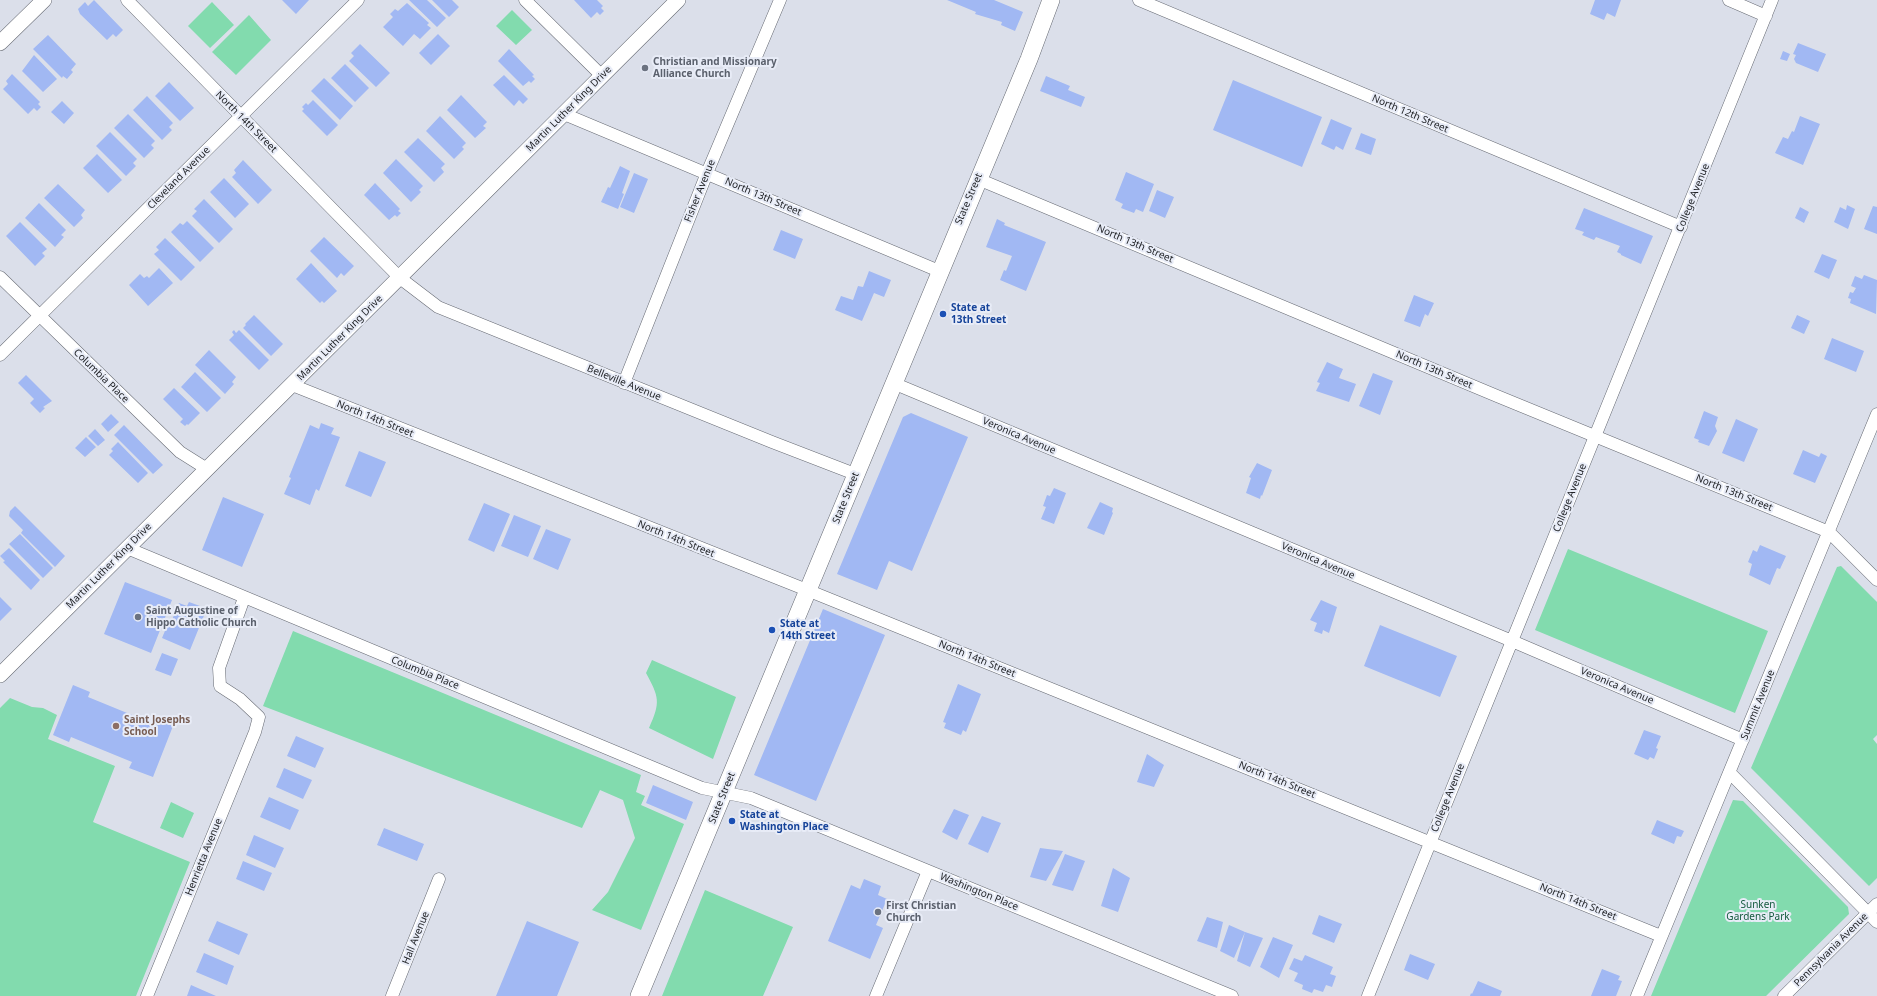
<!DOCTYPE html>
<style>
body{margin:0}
canvas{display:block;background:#dbdfea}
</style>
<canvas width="1877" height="996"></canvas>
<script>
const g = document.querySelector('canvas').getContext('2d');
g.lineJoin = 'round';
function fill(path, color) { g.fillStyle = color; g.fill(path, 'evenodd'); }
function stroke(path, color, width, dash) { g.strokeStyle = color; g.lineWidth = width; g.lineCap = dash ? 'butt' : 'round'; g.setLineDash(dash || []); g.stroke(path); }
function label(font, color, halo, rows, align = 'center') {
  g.font = font + ' "Noto Sans",sans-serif'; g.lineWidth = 4; g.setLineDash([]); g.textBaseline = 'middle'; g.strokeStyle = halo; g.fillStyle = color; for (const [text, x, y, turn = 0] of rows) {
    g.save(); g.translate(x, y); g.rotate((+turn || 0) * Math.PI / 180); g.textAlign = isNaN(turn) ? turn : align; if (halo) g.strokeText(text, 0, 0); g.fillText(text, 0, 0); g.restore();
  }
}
const green = new Path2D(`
 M212,2L234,25L210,48L188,26Z
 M512,10L532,30L516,45L496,26Z
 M249,15L271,40L236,75L212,52Z
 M1568,549L1768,631L1735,713L1535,630Z
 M1841,566L1877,602V735L1873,739L1877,744V878L1869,886L1751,768L1837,567Z
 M293,631L641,775L636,792L645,796L641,805L684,824L641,930L592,910L608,892L635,838L623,800L600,790L582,828L263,706Z
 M652,660L736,697L713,759L649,728C661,702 659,697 646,673Z
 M10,698L32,707L43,708L57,715L48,739L115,766L93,822L190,862L136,996H0V708Z
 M1733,800L1743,801L1848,907L1849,914L1766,996H1651Z
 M171,802L194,813L183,838L160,828Z
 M705,890L793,927L763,996H662Z`);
const building = new Path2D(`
 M94,0L123,30L116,37L113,34L107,40L80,14L78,9L85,2L88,6Z
 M282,0H309L296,14Z
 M409,0H427L446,18L437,27Z
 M432,0H452L459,7L449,17Z
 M574,0H597L603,6L601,8L604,11L600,15L597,12L591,18Z
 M947,0H994L1023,12L1015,31L1001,25L1002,22L975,14L976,12Z
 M1595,0H1621L1615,17L1607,13L1604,20L1590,14Z
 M407,3L429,23L427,25L431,28L420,39L414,34L403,46L383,27L393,17L390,14L395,9L398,11Z
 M438,34L450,46L431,65L419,53Z
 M48,35L76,64L71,70L73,72L67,79L63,76L62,78L33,49Z
 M1798,43L1826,54L1818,72L1796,63L1794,59L1796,55L1793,54Z
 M360,44L390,73L376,87L349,61L354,56L351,53Z
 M509,49L534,75L532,76L535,79L531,83L529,81L523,86L498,61Z
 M1783,51L1790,54L1787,61L1780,59Z
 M34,55L57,79L43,92L22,71Z
 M345,64L369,88L355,102L331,78Z
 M12,74L40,102L38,104L41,107L37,111L34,108L28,114L3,89L8,84L6,81Z
 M504,75L528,99L523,104L519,100L514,106L493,85Z
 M1046,76L1070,86L1068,90L1085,97L1081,107L1040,91Z
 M324,78L353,106L340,120L311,91Z
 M1233,80L1322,117L1302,167L1213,130Z
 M169,82L194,108L180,121L155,96Z
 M461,95L487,122L483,126L486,128L475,138L447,110Z
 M147,96L173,123L169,127L172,130L162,140L133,110Z
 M313,100L338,125L327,136L302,111L304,109L302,107L306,103L308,105Z
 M62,101L74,113L64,124L51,112Z
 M128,114L155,141L151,145L154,148L144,158L114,128Z
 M440,116L466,143L462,147L464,149L454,159L426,131Z
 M1800,116L1820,124L1803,165L1775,153L1783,137L1788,139L1792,131L1794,132Z
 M1331,119L1352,128L1343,150L1336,146L1334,150L1321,144Z
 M110,132L137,159L133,163L136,166L126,176L96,146Z
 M1361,133L1376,139L1371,155L1355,149Z
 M418,138L445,164L441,168L444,172L434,182L404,152Z
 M97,154L122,180L108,193L83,168Z
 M396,159L423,186L419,190L421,192L411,202L383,173Z
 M243,160L272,190L258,204L232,177L236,173L234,170Z
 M620,166L630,171L622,193L624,194L618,209L601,202L608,187L610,188Z
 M1126,172L1154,184L1143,212L1136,209L1134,213L1121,208L1123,204L1115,200Z
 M634,173L648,179L634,213L620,207Z
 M224,178L249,204L235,218L210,192Z
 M375,183L400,209L398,211L401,213L397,217L395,215L389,220L364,195Z
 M58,184L85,210L81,215L83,218L74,227L44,198Z
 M1157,190L1174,197L1165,218L1149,211Z
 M204,199L233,229L219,243L192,216L197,211L194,209Z
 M39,203L66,230L61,235L64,237L55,247L25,218Z
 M1847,205L1855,209L1848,229L1834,222L1840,207L1846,210Z
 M1873,206L1877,207V234L1864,229Z
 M1800,207L1809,212L1804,223L1795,218Z
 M1584,208L1653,236L1641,264L1621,255V254L1617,252L1620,246L1596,237L1594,240L1582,235L1584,232L1575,229Z
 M997,219L1005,223L1004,225L1046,242L1026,291L1000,280L1004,270L1006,271L1012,256L986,247Z
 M187,221L214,248L200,262L171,232L180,223L183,225Z
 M20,222L47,249L42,253L45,256L35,266L6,236Z
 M781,230L803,239L795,259L773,250Z
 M324,237L354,266L344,276L341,273L337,278L310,251Z
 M165,238L195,267L181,281L154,254L159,250L156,247Z
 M1822,254L1837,260L1829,279L1814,272Z
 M311,263L337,291L324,303L322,301L320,303L296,279Z
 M159,268L173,283L148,306L129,285L140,274L144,278L147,276L149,278Z
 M869,271L891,280L884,297L874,293L862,321L835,310L841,296L853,300L858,286L863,287Z
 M1864,275L1877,280L1876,314L1850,303L1851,299L1848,298L1850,292L1853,293L1856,288L1851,286L1855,276L1862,279Z
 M1414,295L1434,303L1428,316L1425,314L1420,327L1404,321Z
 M254,315L283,344L271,356L243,328L246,325L245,324Z
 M1797,315L1810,321L1804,334L1791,328Z
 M234,330L236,333L239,330L269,360L259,370L229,340L234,335L232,332Z
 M1832,338L1864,351L1856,372L1824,359Z
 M209,350L236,377L232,382L234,384L225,394L195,365Z
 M1327,362L1343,369L1339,378L1356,384L1349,402L1316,391L1320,383L1317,382Z
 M195,372L221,398L207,412L181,387Z
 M1373,373L1393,381L1380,415L1359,406Z
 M26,375L52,401L43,407L45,408L40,413L30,403L34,399L18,383Z
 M174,388L200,413L188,425L187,424L185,426L180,422L183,419L163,399Z
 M1704,411L1718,417L1715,426L1717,431L1709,446L1698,442L1699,440L1694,438Z
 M911,413L968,437L912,571L889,561L877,590L837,574L903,417Z
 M111,414L119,422L108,432L101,424Z
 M1736,419L1758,429L1744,462L1722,453Z
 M321,423L334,428L331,434L340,437L319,491L316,489L310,505L284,494L291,478L289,477L310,425L319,429Z
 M124,425L163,465L153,474L114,435Z
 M95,429L105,440L98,446L88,436Z
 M86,437L96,447L85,457L75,448Z
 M118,442L148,473L138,483L109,455L113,451L111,449Z
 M1803,450L1819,457L1821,453L1827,456L1815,483L1793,474Z
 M359,451L386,462L371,497L345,486Z
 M1257,463L1272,470L1262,496L1261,495L1260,499L1246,493L1251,478L1249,477Z
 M1054,488L1066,493L1054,524L1041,519L1046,507L1043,506L1047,495L1050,496Z
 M223,497L264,514L242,567L202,550Z
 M1100,502L1113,508L1112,512L1113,513L1104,535L1087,528Z
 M484,503L510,514L494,552L468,540Z
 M15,506L65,556L55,567L21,533L23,530L9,516L10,511Z
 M514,515L541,526L528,557L501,546Z
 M546,529L571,539L558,570L533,559Z
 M20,534L53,568L43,578L9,544Z
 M1760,545L1786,556L1780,569L1777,568L1770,585L1749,575L1752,564L1748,562L1753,550L1757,552Z
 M9,548L40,580L31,590L3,562L5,561L0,556Z
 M125,582L172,600L151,653L104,634Z
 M0,597L12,609L0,621Z
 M1321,600L1337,607L1329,633L1323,630L1322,634L1314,631L1317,623L1310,620Z
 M189,602L200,606L198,611L205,613L190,650L162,638L167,626L169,627L179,603L187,606Z
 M823,609L885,635L816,801L754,775Z
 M1380,625L1457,656L1440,697L1364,666Z
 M162,653L178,659L171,676L155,670Z
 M958,684L981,694L966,732L963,730L961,735L944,728L946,723L943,722Z
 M73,685L90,692L88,697L154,724L156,719L173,726L153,777L129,768L132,762L71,737L69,742L53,735Z
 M1644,730L1661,736L1656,748L1658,749L1654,759L1650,757L1648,760L1634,754Z
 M296,736L324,748L315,768L287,756Z
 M1147,754L1164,765L1154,787L1137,782Z
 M284,768L312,780L303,799L276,787Z
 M653,785L693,802L686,820L646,803Z
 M269,797L299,810L290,830L260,817Z
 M954,809L969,815L957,840L942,832Z
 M982,816L1001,823L988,853L968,844Z
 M1657,820L1684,831L1681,837L1677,836L1674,844L1651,834Z
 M384,828L424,844L417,861L377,845Z
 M254,835L284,848L275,868L246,855Z
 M1040,848L1063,851L1046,881L1030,877Z
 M1065,854L1085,861L1073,891L1052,885Z
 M243,861L272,873L264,891L236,879Z
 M1113,868L1130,878L1118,912L1101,906Z
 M864,879L881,886L878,895L887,899L876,925L883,928L870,959L828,941L851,885L860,889Z
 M1319,915L1342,924L1334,943L1312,934Z
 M1207,917L1223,922L1217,948L1197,941Z
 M217,921L248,934L239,955L208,941Z
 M527,921L579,942L557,996H496Z
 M1229,925L1245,932L1234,958L1220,951Z
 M1245,932L1263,938L1250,967L1237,961Z
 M1273,937L1293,945L1279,978L1260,967Z
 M204,953L234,966L227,985L196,972Z
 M1410,954L1435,964L1428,980L1404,970Z
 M1305,955L1333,967L1330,974L1336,976L1332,987L1326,985L1323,992L1314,989L1312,993L1302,989L1303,985L1294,981L1298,973L1289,969L1294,958L1302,961Z
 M1602,969L1620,976L1618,980L1622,981L1616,996H1591Z
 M1478,981L1502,991L1500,996H1470L1471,993L1472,994Z
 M191,985L216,996H187Z`);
const minor = new Path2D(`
 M127,0L400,278L438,307L772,442L855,474
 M525,0L602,76
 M1139,0L1681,227
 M1729,0L1766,16
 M564,114L939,271
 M978,179L1497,396L1829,532L1877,580
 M0,277L180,452L207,469
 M0,355L358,0
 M624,383L707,173L780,0
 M893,383L1512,641L1743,740
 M292,385L807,590L1661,936
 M127,548L702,788L751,798L1232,996
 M1730,773L1877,922
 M147,996L255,732L259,717L240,699L220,686L219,668L244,598
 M392,996L439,879
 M876,996L928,871
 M1368,996L1772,0
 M1637,996L1877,414
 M1784,996L1877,904`);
const tertiary = new Path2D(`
 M0,43L44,0
 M0,675L678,0`);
const secondary = new Path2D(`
 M639,996L1029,59L1051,0`);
const markers = [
 [645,68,4,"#6b7280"],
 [943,314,4,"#1a4fb4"],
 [138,617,4,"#6b7280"],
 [772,630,4,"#1a4fb4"],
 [116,726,4,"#8d6e63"],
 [732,821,4,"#1a4fb4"],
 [878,912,4,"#6b7280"]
];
const worshipNames = [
 ["Christian and Missionary",653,62],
 ["Alliance Church",653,74],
 ["Saint Augustine of",146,611],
 ["Hippo Catholic Church",146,623],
 ["First Christian",886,906],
 ["Church",886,918]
];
const streetNames = [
 ["Martin Luther King Drive",569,109,-45],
 ["North 12th Street",1410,114,23],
 ["North 14th Street",246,122,45],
 ["Cleveland Avenue",179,178,-45],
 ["Fisher Avenue",700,191,-68],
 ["North 13th Street",763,197,23],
 ["College Avenue",1693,198,-68],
 ["State Street",969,199,-67],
 ["North 13th Street",1135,244,23],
 ["Martin Luther King Drive",340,338,-45],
 ["North 13th Street",1434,370,23],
 ["Columbia Place",101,376,44],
 ["Belleville Avenue",624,383,22],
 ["North 14th Street",375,419,22],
 ["Veronica Avenue",1019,436,23],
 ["North 13th Street",1734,493,22],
 ["State Street",846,498,-68],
 ["College Avenue",1570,498,-68],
 ["North 14th Street",676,539,22],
 ["Veronica Avenue",1318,561,23],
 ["Martin Luther King Drive",109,566,-45],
 ["North 14th Street",977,659,22],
 ["Columbia Place",425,673,22],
 ["Veronica Avenue",1617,686,23],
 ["Summit Avenue",1758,705,-68],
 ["North 14th Street",1277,780,22],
 ["State Street",722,798,-68],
 ["College Avenue",1448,798,-68],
 ["Henrietta Avenue",204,857,-68],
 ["Washington Place",979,892,22],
 ["North 14th Street",1578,902,22],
 ["Hall Avenue",416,938,-68],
 ["Pennsylvania Avenue",1831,950,-45]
];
const transitNames = [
 ["State at",951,308],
 ["13th Street",951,320],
 ["State at",780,624],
 ["14th Street",780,636],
 ["State at",740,815],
 ["Washington Place",740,827]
];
const educationNames = [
 ["Saint Josephs",124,720],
 ["School",124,732]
];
const parkNames = [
 ["Sunken",1758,905],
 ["Gardens Park",1758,917]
];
fill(green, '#82dbae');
fill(building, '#a1b8f3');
stroke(minor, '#676b74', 13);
stroke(tertiary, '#676b74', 16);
stroke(secondary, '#676b74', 18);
stroke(minor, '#fff', 12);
stroke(tertiary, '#fff', 15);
stroke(secondary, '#fff', 17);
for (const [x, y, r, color] of markers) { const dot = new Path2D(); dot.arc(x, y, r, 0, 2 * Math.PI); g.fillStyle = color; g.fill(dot); stroke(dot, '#e8ecf7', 1.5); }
label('bold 10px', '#5b616d', '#e8ecf7', worshipNames, 'left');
label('10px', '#222428', '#e8ecf7', streetNames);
label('bold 10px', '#164399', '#e8ecf7', transitNames, 'left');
label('bold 10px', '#785e54', '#e8ecf7', educationNames, 'left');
label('10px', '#135a3d', '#e8ecf7', parkNames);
</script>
